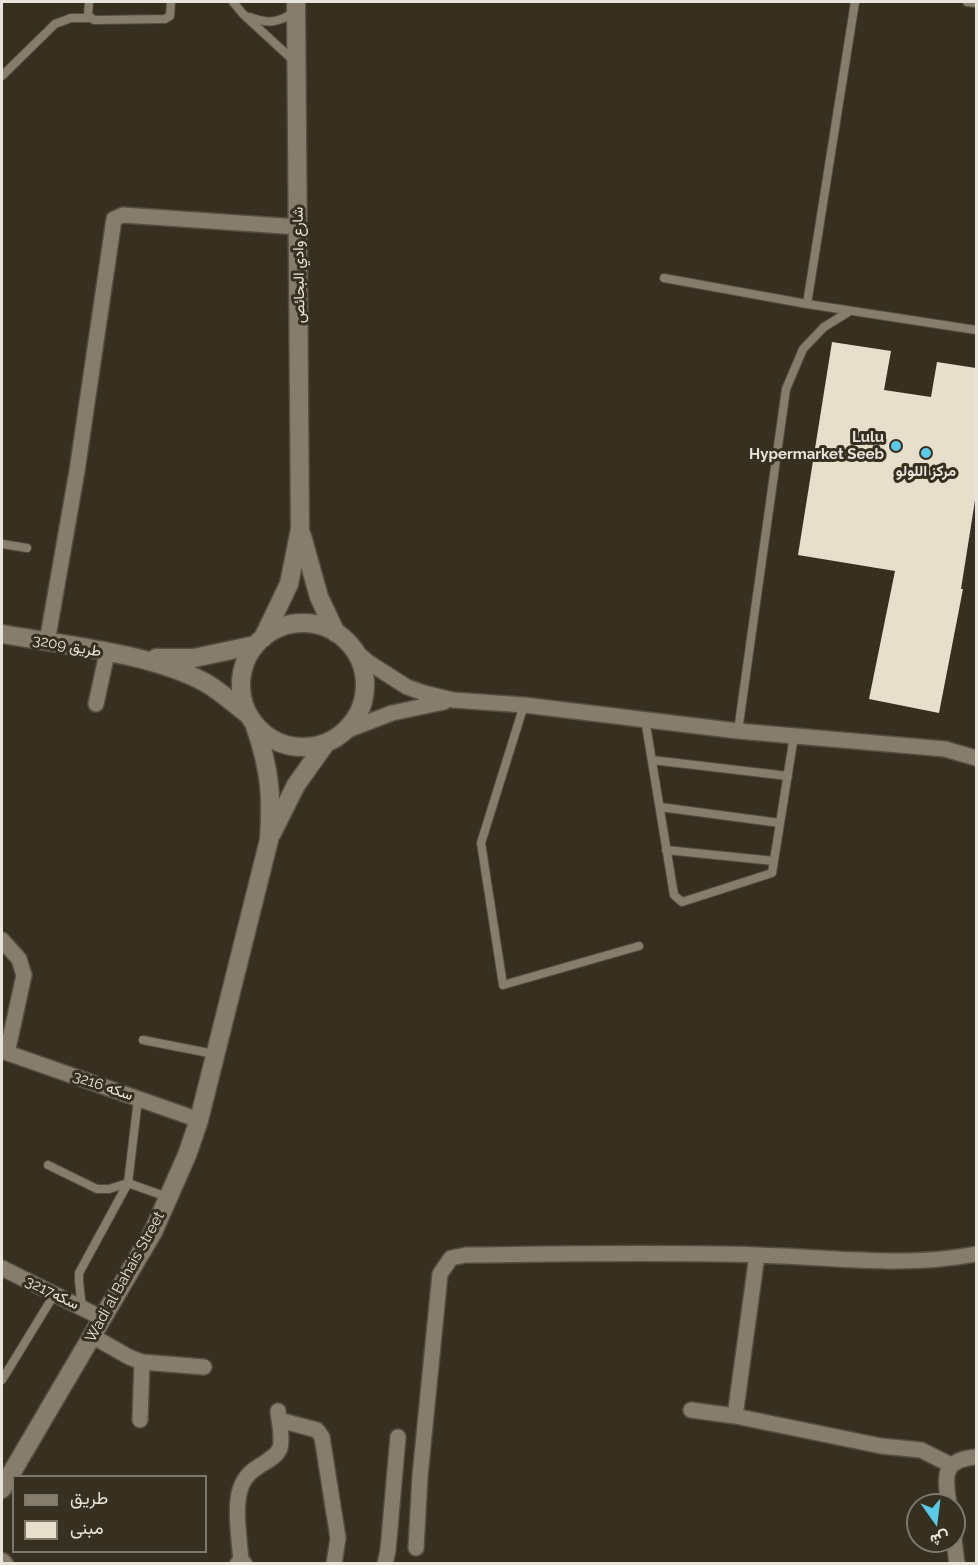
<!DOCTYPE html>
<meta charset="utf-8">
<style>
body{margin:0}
#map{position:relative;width:978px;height:1565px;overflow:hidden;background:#373021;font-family:Raleway,Vazirmatn,sans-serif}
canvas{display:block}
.frame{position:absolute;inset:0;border:3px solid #e9e4db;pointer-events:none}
.legend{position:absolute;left:12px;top:1475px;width:195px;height:78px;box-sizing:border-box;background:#373021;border:2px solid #7e786b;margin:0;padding:8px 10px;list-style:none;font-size:18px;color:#e9e4db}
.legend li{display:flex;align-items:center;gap:12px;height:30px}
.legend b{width:30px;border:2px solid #7e786b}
.north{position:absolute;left:906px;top:1493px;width:60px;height:60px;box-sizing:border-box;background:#373021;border:2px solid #7e786b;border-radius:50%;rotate:166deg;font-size:16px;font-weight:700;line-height:24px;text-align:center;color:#e9e4db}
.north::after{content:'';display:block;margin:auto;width:21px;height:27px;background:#5bc8e6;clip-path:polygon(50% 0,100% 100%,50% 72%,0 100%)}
</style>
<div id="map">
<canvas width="978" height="1565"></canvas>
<div class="frame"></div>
<ul class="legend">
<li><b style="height:8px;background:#867d6c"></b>طريق</li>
<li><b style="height:16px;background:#e7decb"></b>مبنى</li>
</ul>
<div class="north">ش</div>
</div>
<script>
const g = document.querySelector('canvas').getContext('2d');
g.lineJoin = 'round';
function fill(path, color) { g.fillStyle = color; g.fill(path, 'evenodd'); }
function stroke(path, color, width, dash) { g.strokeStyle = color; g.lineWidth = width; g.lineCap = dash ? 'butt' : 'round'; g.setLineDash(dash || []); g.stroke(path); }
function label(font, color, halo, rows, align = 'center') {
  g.font = font + ' Raleway,Vazirmatn,sans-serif'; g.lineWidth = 6; g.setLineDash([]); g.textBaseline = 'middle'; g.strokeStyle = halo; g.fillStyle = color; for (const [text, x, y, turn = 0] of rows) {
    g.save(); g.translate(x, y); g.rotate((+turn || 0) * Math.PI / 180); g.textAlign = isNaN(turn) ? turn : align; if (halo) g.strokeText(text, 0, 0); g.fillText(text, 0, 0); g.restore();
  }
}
const building = new Path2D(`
 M832,342L891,351L884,390L931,397L937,362L976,368V494L961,589H963L939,713L869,699L895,571L798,555Z`);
const service = new Path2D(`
 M89,2L88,15L94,20L165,19L170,16L171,2
 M233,2L243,14L294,61
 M967,2L976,3
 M250,17C267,24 279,23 294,12
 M2,76L55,24L71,18H90
 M664,278L807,304L976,330
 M807,304L855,2
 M2,544L27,548
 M524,705L481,843L503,985L639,946
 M645,719L674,895L682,902L772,873L794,736
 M738,731L786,389L803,349L824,327L850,311
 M652,760L788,776
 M660,807L780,823
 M666,850L774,861
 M143,1040L214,1054
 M48,1165L97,1189H109L128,1183L167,1197
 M82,1308L79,1281V1273L128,1183L138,1099
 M2,1380L54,1295`);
const minor = new Path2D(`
 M47,642L77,471L114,219L123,215L298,227
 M355,651L368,662L407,687L424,693L453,700L524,705L738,731L945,749L976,758
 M96,704L107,653
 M345,731L392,713L444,702
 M2,940L19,959L24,975L7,1053
 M2,1051L199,1120
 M2,1268L102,1318
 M92,1336L129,1357L142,1362L204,1367
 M691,1410L735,1416L881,1446L921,1450L951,1465
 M735,1416L757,1255
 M140,1420L142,1362
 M279,1420L317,1430L322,1437L338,1538L334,1564
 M949,1505C945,1477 941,1460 976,1457
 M954,1539L957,1564
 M416,1548L420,1476L440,1274L451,1258L466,1255C563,1254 661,1252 758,1255C830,1257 905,1268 976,1254
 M241,1563C240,1542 234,1510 240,1490C247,1464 274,1464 280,1448C283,1437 279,1422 278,1411
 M385,1564L388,1550L398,1437`);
const tertiary = new Path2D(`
 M302,536L319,597L336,633
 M241 685a62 62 0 1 1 124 0a62 62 0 1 1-124 0Z
 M2,634C64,645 151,653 206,683C221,692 233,703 246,713
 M263,638L289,584L300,529L296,2
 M156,658H194L255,645
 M272,833L296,785L326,743
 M2,1489L153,1232L187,1155L199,1120L269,840C272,794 270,770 255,726
 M2,1562L4,1564
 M239,1564H243`);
const markers = [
 [896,446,6,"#5bc8e6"],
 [926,453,6,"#5bc8e6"]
];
const streetNames = [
 ["شارع وادي البحائص",299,265,-91],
 ["طريق 3209",67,646,10],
 ["سكه 3216",103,1086,19],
 ["Wadi al Bahais Street",125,1277,-61],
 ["سكه3217",52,1293,26]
];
const poiNames = [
 ["Lulu",884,437],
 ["Hypermarket Seeb",884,454],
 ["مركز اللولو",926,471,"center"]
];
fill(building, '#e7decb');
stroke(service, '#544d40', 10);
stroke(minor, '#544d40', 18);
stroke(tertiary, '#544d40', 21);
stroke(service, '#867d6c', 8);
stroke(minor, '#867d6c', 15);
stroke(tertiary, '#867d6c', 18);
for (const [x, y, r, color] of markers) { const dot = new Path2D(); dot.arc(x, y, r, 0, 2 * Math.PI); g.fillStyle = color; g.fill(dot); stroke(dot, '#373021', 2); }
label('15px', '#e9e4db', '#373021', streetNames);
label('bold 15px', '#e9e4db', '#373021', poiNames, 'right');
</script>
